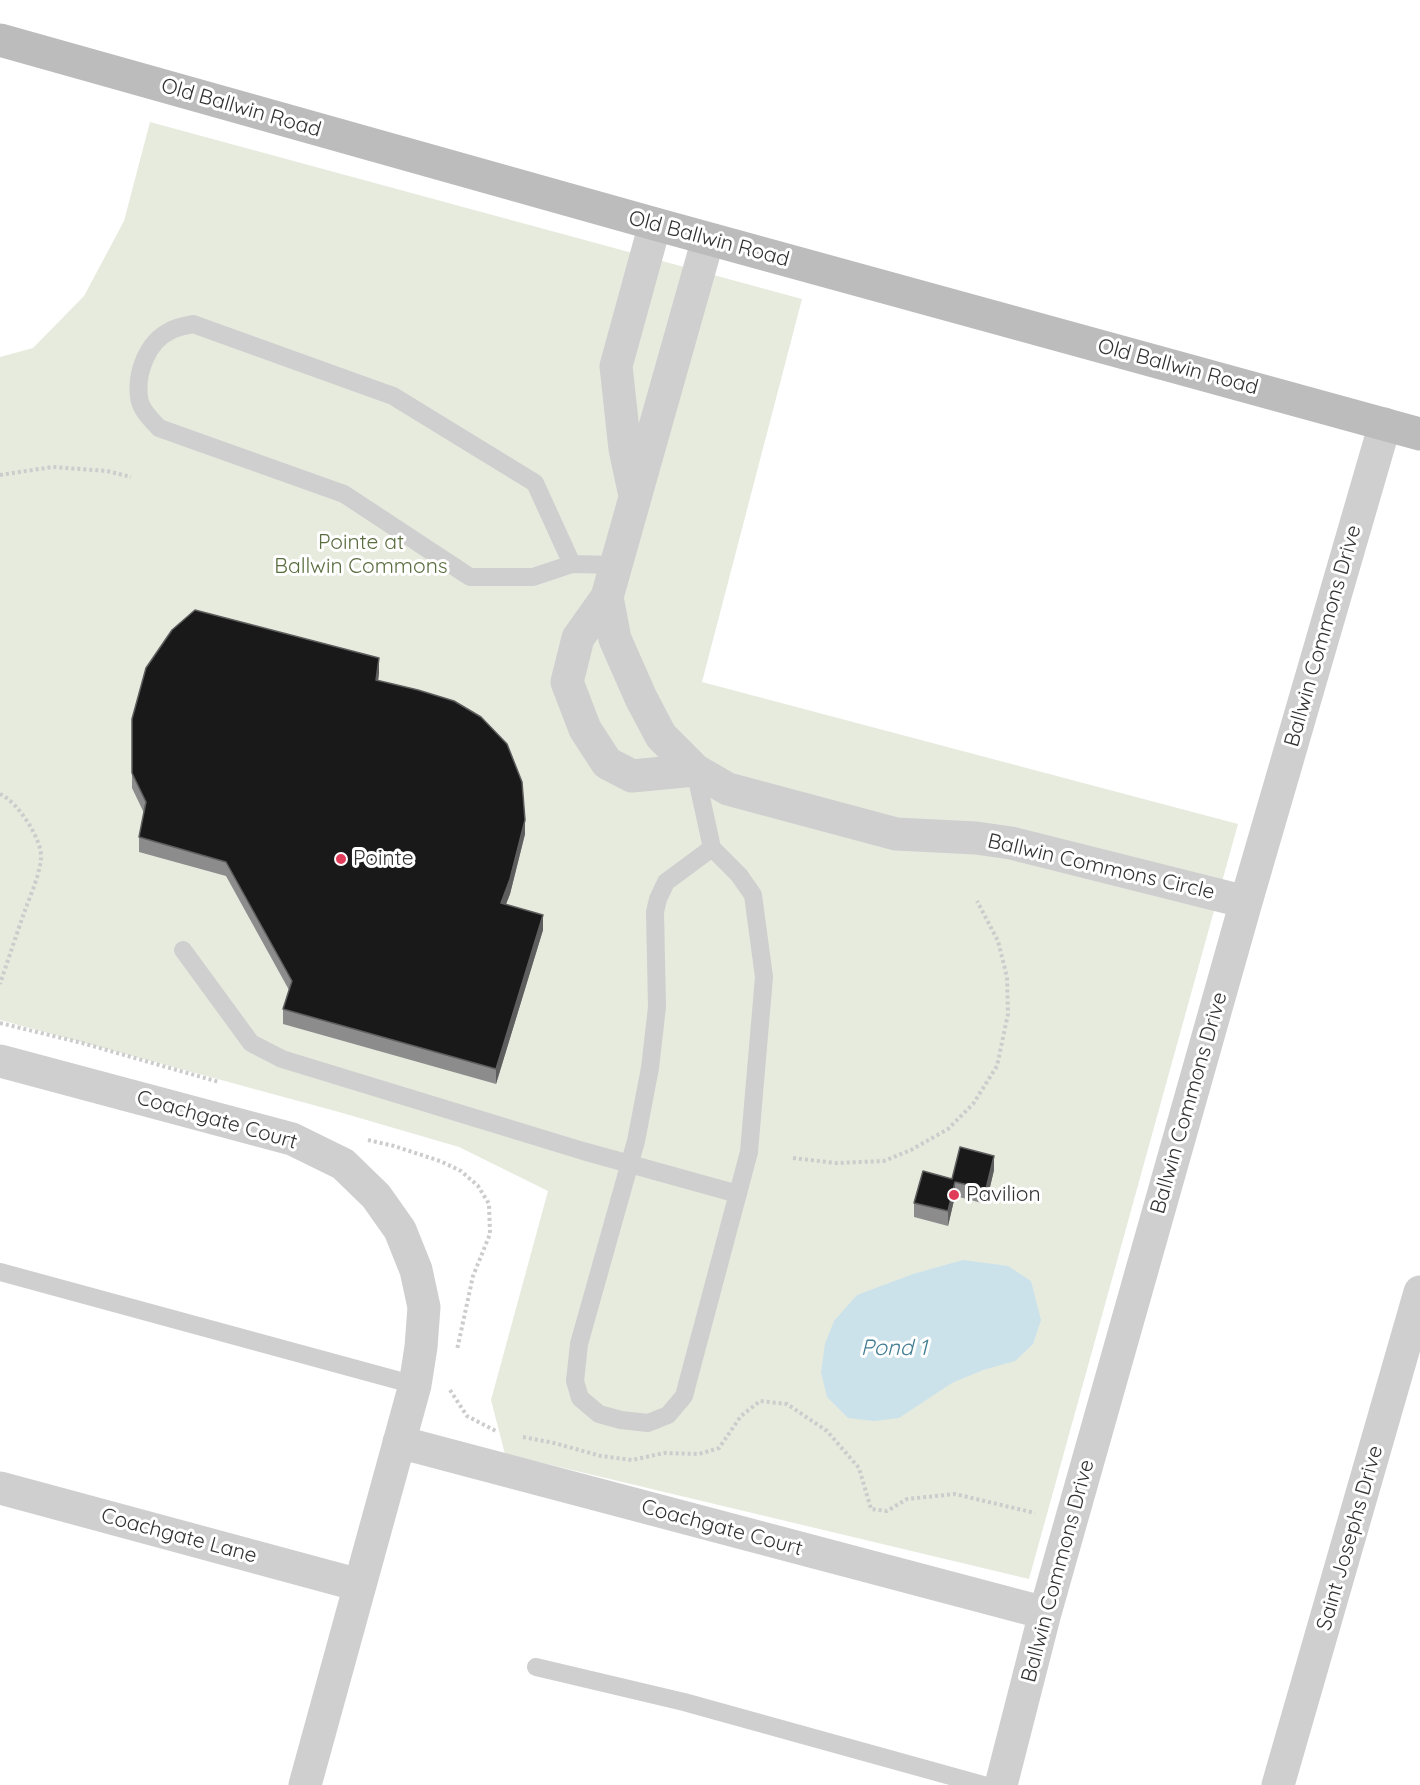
<!DOCTYPE html>
<style>
body{margin:0}
canvas{display:block;background:#fff}
</style>
<canvas width="1420" height="1785"></canvas>
<script>
const g = document.querySelector('canvas').getContext('2d');
g.lineJoin = 'round';
function fill(path, color) { g.fillStyle = color; g.fill(path, 'evenodd'); }
function stroke(path, color, width, dash) { g.strokeStyle = color; g.lineWidth = width; g.lineCap = dash ? 'butt' : 'round'; g.setLineDash(dash || []); g.stroke(path); }
function label(font, color, halo, rows, align = 'center') {
  g.font = font + ' Quicksand,sans-serif'; g.lineWidth = 6; g.setLineDash([]); g.textBaseline = 'middle'; g.strokeStyle = halo; g.fillStyle = color; for (const [text, x, y, turn = 0] of rows) {
    g.save(); g.translate(x, y); g.rotate((+turn || 0) * Math.PI / 180); g.textAlign = isNaN(turn) ? turn : align; if (halo) g.strokeText(text, 0, 0); g.fillText(text, 0, 0); g.restore();
  }
}
const green = new Path2D(`
 M150,122L802,299L702,682L1238,824L1029,1579L505,1454L491,1400L548,1191L459,1147L339,1112L0,1020V357L33,348L84,296L124,221Z`);
const water = new Path2D(`
 M963,1260L1008,1266L1031,1281L1041,1320L1033,1344L1015,1361L983,1370L952,1383L899,1418L874,1421L848,1418L827,1397L821,1372L825,1344L834,1321L857,1295L913,1274Z`);
const path = new Path2D(`
 M0,475L52,467L107,471L131,477
 M0,794C17,801 43,840 41,859C39,877 30,896 24,913C16,936 8,960 0,984
 M0,1023L82,1043L219,1082
 M368,1140L394,1146L440,1161L461,1171L478,1186L489,1204L490,1234L473,1276L457,1350
 M793,1158L836,1163L884,1161L911,1150L948,1129L973,1104L997,1066L1008,1014L1007,977L998,941L977,901
 M450,1390L467,1416L496,1431
 M523,1437L554,1443L601,1456L632,1460L664,1453L699,1454L719,1448L741,1416L760,1401L787,1404L827,1431L859,1468L871,1509L887,1511L907,1499L955,1494L1035,1513`);
const lane = new Path2D(`
 M572,564L533,577H470L344,494L159,428C151,419 140,409 139,397C136,373 147,342 170,331C176,327 185,326 193,324L393,396L535,483L572,564L616,565
 M695,770L712,848L739,875L753,895L764,977L749,1152L684,1396L668,1415L648,1423L621,1420L599,1414L580,1398L575,1381L579,1344L636,1141L650,1068L657,1007L655,912L658,899L666,882L712,848
 M183,950L251,1043L282,1059L583,1151L738,1194
 M0,1272L415,1385
 M536,1667L684,1702L983,1785`);
const street = new Path2D(`
 M708,239L607,597L615,639L641,698L661,736L695,770L728,789L896,834L976,838L1011,843L1246,902
 M634,491L625,449L616,366L655,224
 M607,597L578,638L567,682L585,729L607,763L632,776L695,770
 M0,1061L292,1139L343,1164L376,1196L400,1230L416,1270L424,1307L421,1347L415,1385L305,1785
 M399,1442L1045,1613
 M0,1488L359,1585
 M1001,1785L1045,1613L1246,902L1385,424
 M1278,1785L1420,1292`);
const secondary = new Path2D(`
 M0,40L655,224L1420,434`);
const wall = new Path2D(`
 M379,673L378,681L525,834L510,894L506,904L543,930L496,1084L283,1024V1009L289,990L226,876L139,852V837L144,813L132,788V719Z
 M994,1170L986,1204L955,1196L948,1226L914,1217V1203L952,1179Z`);
const shadedWall = new Path2D(`
 M379,658V673L376,695V680Z
 M525,820V834L510,894L501,917V903Z
 M543,915V930L496,1084V1069Z
 M994,1156V1170L986,1204V1189Z
 M955,1182V1196L948,1226V1211Z`);
const building = new Path2D(`
 M195,610L379,658L376,680L418,690L454,701L481,717L507,744L522,782L525,820L510,879L501,903L543,915L496,1069L283,1009L292,981L226,862L139,837L146,802L132,773V719L146,668L172,630Z
 M960,1147L994,1156L986,1189L955,1182L948,1211L914,1203L923,1171L952,1179Z`);
const markers = [
 [341,859,6,"#e13b5a"],
 [954,1195,6,"#e13b5a"]
];
const streetNames = [
 ["Old Ballwin Road",241,108,16],
 ["Old Ballwin Road",709,239,15],
 ["Old Ballwin Road",1178,367,15],
 ["Ballwin Commons Drive",1323,636,-74],
 ["Ballwin Commons Circle",1101,867,13],
 ["Ballwin Commons Drive",1189,1103,-74],
 ["Coachgate Court",217,1120,16],
 ["Coachgate Court",722,1528,15],
 ["Coachgate Lane",179,1536,15],
 ["Saint Josephs Drive",1350,1538,-74],
 ["Ballwin Commons Drive",1058,1571,-75]
];
const parkNames = [
 ["Pointe at",361,543],
 ["Ballwin Commons",361,567]
];
const poiNames = [
 ["Pointe",353,859],
 ["Pavilion",966,1195]
];
const waterNames = [
 ["Pond 1",894,1348]
];
fill(green, '#e6ebde');
fill(water, '#cbe2eb');
stroke(path, '#ccc', 4, [3, 3]);
stroke(lane, '#cfcfcf', 18);
stroke(street, '#cfcfcf', 33);
stroke(secondary, '#bcbcbc', 33);
fill(wall, '#8c8c8c');
fill(shadedWall, '#5e5e5e');
fill(building, '#191919');
stroke(building, '#5e5e5e', 1.5);
for (const [x, y, r, color] of markers) { const dot = new Path2D(); dot.arc(x, y, r, 0, 2 * Math.PI); g.fillStyle = color; g.fill(dot); stroke(dot, '#fff', 2); }
label('21px', '#323232', '#fff', streetNames);
label('21px', '#5a6d3f', '#fff', parkNames);
label('21px', '#323232', '#fff', poiNames, 'left');
label('italic 22px', '#417d93', '#fff', waterNames);
</script>
